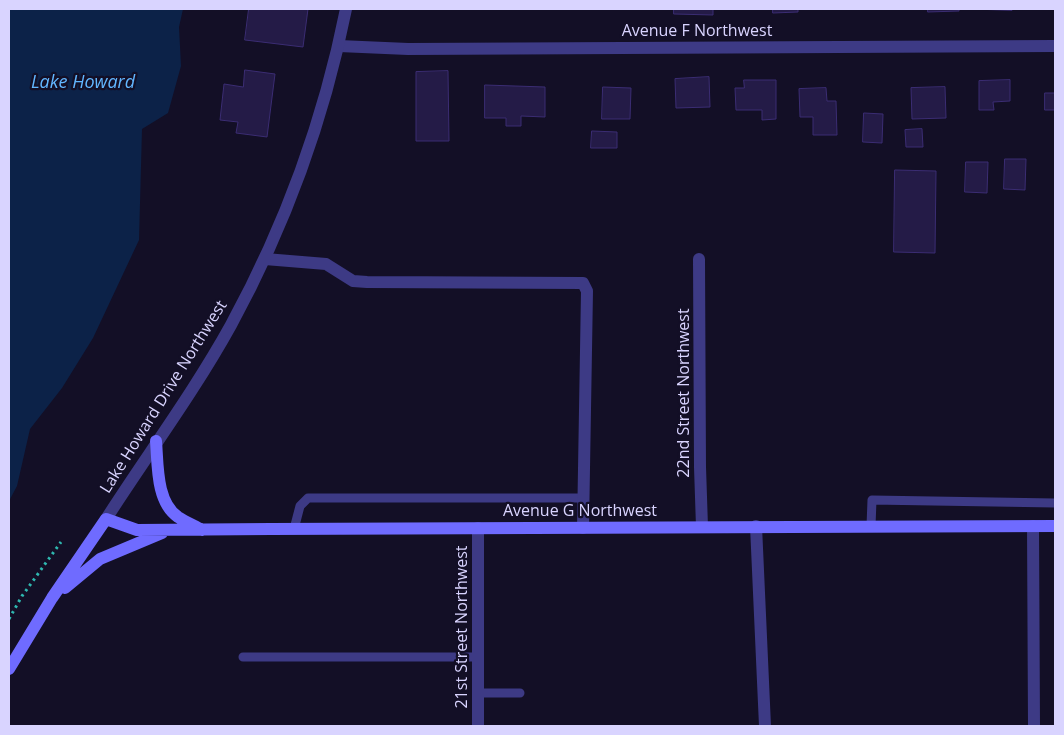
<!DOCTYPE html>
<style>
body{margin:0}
#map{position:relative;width:1064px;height:735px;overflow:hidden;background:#130f26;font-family:"Open Sans",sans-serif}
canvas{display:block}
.frame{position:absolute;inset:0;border:10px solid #d9d4ff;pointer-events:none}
</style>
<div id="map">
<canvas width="1064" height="735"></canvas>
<div class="frame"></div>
</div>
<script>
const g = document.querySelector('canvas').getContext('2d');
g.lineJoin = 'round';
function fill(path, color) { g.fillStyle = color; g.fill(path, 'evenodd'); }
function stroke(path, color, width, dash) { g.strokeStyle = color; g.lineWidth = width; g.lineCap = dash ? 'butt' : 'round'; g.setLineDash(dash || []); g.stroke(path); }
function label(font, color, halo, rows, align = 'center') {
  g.font = font + ' "Open Sans",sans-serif'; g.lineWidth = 4.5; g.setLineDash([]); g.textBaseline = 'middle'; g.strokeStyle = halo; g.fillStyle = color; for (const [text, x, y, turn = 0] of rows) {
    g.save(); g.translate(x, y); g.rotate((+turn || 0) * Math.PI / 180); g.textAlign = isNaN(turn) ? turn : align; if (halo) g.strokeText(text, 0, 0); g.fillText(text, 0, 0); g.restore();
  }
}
const water = new Path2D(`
 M9,9H183L179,27L181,66L168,113L142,129L139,240L93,338L62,388L30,429L17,486L9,501Z`);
const building = new Path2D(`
 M249,9H308L303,47L245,40Z
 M674,9H713V15L674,14Z
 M773,9H798V12L773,13Z
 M928,9H959V11L928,12Z
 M973,9H1012V10Z
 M245,70L275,74L267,137L236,133L238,122L220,120L224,84L243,87Z
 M448,71L449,141H416V72Z
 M709,77L710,107L676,108L675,79Z
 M744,80H776V119L762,120V110H736L735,88H744Z
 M1010,80V101L993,102L994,110H979V81Z
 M485,85L545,87V117L521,116V126H506V118H485Z
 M603,87L631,88L630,119H602Z
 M945,87L946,118L912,119L911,88Z
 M826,88L827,101H836L837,135H813V117H800L799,89Z
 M1045,93H1055V110H1045Z
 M864,113L883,114L882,143L863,142Z
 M922,129L923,147H906L905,130Z
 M592,131L617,132V148H591Z
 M1005,159H1026L1025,190L1004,189Z
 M966,162H988L987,193L965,192Z
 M895,170L936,171L935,253L894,252Z`);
const path = new Path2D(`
 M9,619L22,596L61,542`);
const service = new Path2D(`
 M871,526L872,500L1055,503
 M294,529L300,506L308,498H583
 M243,657H478
 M478,693H520`);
const minor = new Path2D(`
 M339,46L408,49L1055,46
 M265,259L326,264L353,281L367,282L583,283L587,291L583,528
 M699,259L700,467L702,527
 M756,526L765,726
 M1033,526L1034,726
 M478,726V528`);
const tertiary = new Path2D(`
 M106,519C147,455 194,392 231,325C285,226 324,119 346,9`);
const secondary = new Path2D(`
 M156,441C158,465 156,502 178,517C186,522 195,526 202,530
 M65,588L100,559L162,533
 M9,669L52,598L106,519L137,530L271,529L1055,526`);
const streetNames = [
 ["Avenue F Northwest",697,31],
 ["22nd Street Northwest",684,393,-90],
 ["Lake Howard Drive Northwest",164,397,-58],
 ["Avenue G Northwest",580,511],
 ["21st Street Northwest",462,627,-90]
];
const waterNames = [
 ["Lake Howard",83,83]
];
fill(water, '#0c2248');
fill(building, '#241b47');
stroke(building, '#3b2d73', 1);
stroke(path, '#2fb8b0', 3, [2.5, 4]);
stroke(service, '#3d3a85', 9);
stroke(minor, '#3d3a85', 12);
stroke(tertiary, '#3d3a85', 12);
stroke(secondary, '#6f6bff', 12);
label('16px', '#d9d4ff', '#130f26', streetNames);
label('italic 18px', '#62b6ff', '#130f26', waterNames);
</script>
